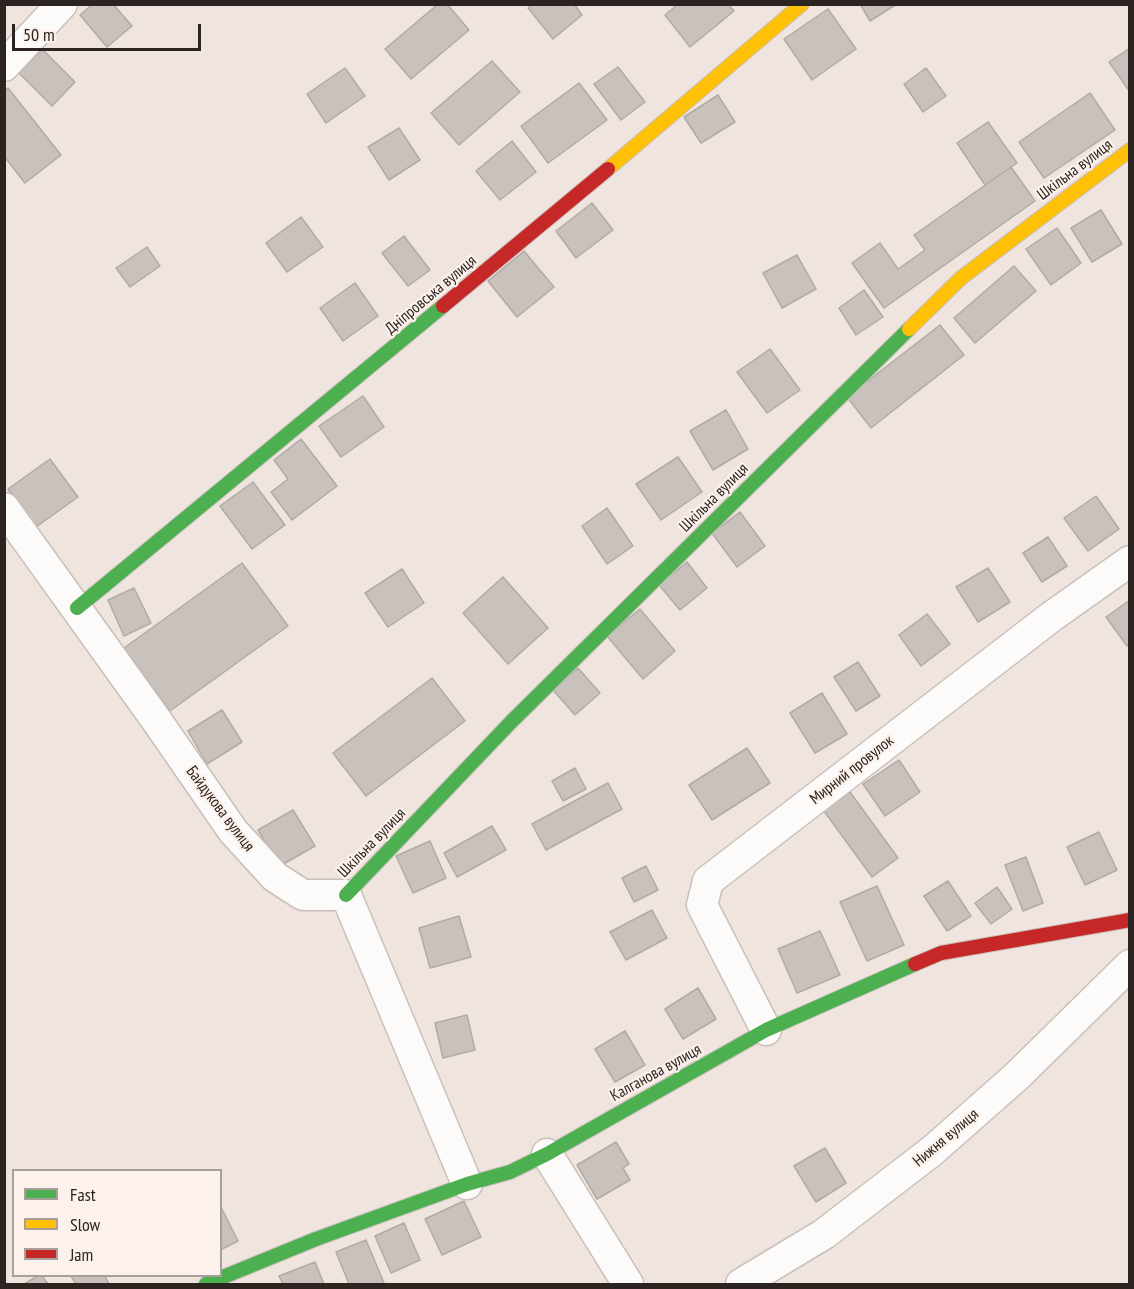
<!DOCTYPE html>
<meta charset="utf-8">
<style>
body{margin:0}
#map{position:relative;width:1134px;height:1289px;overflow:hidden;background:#efe4de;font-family:"PT Sans Narrow",sans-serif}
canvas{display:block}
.frame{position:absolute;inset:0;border:6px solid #2b2420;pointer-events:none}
.legend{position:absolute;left:12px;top:1169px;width:210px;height:108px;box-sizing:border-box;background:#fdf1eb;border:2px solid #a99f9a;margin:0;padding:8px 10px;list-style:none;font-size:18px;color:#2b2420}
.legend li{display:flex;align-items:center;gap:12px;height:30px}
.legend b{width:30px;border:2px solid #a99f9a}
.scale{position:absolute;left:12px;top:24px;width:189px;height:27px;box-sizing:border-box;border:3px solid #2b2420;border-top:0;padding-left:8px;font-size:18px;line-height:21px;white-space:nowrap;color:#2b2420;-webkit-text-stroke:4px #fdf1eb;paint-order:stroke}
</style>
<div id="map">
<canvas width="1134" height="1289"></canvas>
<div class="frame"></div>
<ul class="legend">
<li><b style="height:8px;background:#4caf50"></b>Fast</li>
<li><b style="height:8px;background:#ffc107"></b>Slow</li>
<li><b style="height:8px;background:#c62828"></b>Jam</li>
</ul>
<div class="scale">50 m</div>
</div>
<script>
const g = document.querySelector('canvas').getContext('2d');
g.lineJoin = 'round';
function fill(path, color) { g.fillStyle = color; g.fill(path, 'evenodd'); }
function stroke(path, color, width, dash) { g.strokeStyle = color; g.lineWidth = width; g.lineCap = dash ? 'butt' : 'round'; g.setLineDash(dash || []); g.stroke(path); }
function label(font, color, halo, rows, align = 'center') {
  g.font = font + ' "PT Sans Narrow",sans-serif'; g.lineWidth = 4.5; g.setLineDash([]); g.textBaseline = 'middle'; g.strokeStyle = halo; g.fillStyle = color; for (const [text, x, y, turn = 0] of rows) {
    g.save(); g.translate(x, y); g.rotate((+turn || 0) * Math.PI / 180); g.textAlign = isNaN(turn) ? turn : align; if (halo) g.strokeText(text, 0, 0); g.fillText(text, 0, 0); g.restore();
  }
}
const building = new Path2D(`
 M93,4H113L132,26L107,47L80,15Z
 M438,4H447L469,30L411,79L385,49Z
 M533,4H574L582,15L553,39L528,8Z
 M678,4H728L734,11L690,47L665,15Z
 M860,4H897L870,21Z
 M828,9L856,49L812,80L784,39Z
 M1130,48V92L1109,62Z
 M42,49L75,82L52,106L19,73Z
 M492,61L520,92L459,145L431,113Z
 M618,67L645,102L621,120L594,84Z
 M345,68L365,96L326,123L307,94Z
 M926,68L946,96L923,112L904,84Z
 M579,83L607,120L548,163L521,126Z
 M8,88L61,155L25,183L4,156V92Z
 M1090,93L1115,130L1044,178L1019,142Z
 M718,95L735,122L701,143L684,117Z
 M988,122L1017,163L985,185L957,143Z
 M399,128L420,160L389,180L368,147Z
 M512,141L536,172L500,200L476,171Z
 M1011,167L1035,201L884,308L852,263L880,243L898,269L925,250L914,235Z
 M592,203L613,230L576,258L556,231Z
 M1101,210L1122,244L1092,262L1071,228Z
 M301,217L323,247L287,272L266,243Z
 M1057,228L1081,263L1051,285L1026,249Z
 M404,236L430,270L408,286L382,253Z
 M147,247L160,266L130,287L116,268Z
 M524,251L554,287L517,317L488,281Z
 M797,255L816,289L782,308L763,273Z
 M1014,266L1036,291L975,343L954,318Z
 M355,283L378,316L343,341L320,308Z
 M864,290L883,317L856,335L839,308Z
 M940,325L964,355L871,428L847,397Z
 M770,349L800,390L767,413L737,372Z
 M363,396L384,427L341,457L319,426Z
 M726,410L748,449L713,470L690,431Z
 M301,439L337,486L292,520L271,492L288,479L274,460Z
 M678,457L702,492L661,520L636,484Z
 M50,459L78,497L36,527L8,489Z
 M253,482L285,525L252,549L220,506Z
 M1096,496L1119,529L1088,551L1064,518Z
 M607,508L633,546L607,564L582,526Z
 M740,512L765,546L737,567L712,533Z
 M1048,537L1067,566L1042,582L1023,553Z
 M687,562L707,588L680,610L659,585Z
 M242,563L288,626L170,711L124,648Z
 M988,568L1010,602L978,622L956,587Z
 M402,569L424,603L388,627L365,593Z
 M503,577L548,628L508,664L463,613Z
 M134,588L151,623L124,636L108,600Z
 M1130,600V644L1127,646L1106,617Z
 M640,609L675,651L643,679L607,636Z
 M927,614L950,644L921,666L899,635Z
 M858,662L880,696L856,711L834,677Z
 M578,668L600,693L575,715L553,690Z
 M432,678L465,721L366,796L333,753Z
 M822,693L847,734L815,753L790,713Z
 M222,710L242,742L207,764L188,731Z
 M747,748L770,783L712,820L689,785Z
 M899,760L920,792L885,816L863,784Z
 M575,768L586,789L563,801L552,781Z
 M608,783L622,809L546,850L532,824Z
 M850,792L898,858L872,877L824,811Z
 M293,810L315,846L280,866L258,830Z
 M492,826L506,850L457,877L444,853Z
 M1099,832L1117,870L1085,885L1067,847Z
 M430,841L446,878L413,893L396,856Z
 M1026,857L1043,903L1023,911L1005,865Z
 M646,866L658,890L634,902L622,878Z
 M948,881L971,916L947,931L924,896Z
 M877,886L904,945L867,961L840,902Z
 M997,887L1012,909L991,924L975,903Z
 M652,910L667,938L626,960L610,932Z
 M459,916L471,957L430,968L419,928Z
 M820,931L840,975L797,993L778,949Z
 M698,988L716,1019L683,1039L665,1009Z
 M467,1015L475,1050L443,1058L435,1023Z
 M625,1031L645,1065L615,1082L595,1049Z
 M616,1142L629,1164L623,1168L630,1180L597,1199L577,1165Z
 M825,1148L846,1183L816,1202L794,1166Z
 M464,1201L481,1237L442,1255L425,1219Z
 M220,1205L238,1241L220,1250Z
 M404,1223L420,1260L391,1273L375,1236Z
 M366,1240L384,1283L380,1284H349L336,1252Z
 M315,1262L324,1284H283L279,1276Z
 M38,1276H42L48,1284H24Z
 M71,1276H105L109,1284H76Z`);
const street = new Path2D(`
 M4,66L62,4
 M4,508L157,721L233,831L275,877L303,895H346L467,1184
 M766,1030L702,905L708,881L1051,617L1130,561
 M547,1154L628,1284
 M741,1284L824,1234L932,1151L1017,1076L1130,965`);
const fast = new Path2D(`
 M77,608L443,306
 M346,895L511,722L909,329
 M206,1284L316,1239L467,1184L510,1172L547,1154L766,1030L915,964`);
const slow = new Path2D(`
 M608,169L802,4
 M909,329L961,278L1130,150`);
const jam = new Path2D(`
 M443,306L608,169
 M915,964L941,953L1130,920`);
const streetNames = [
 ["Шкільна вулиця",1075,170,-37],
 ["Дніпровська вулиця",431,295,-40],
 ["Шкільна вулиця",714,498,-45],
 ["Мирний провулок",852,770,-38],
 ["Байдукова вулиця",220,809,53],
 ["Шкільна вулиця",372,843,-46],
 ["Калганова вулиця",656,1073,-29],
 ["Нижня вулиця",946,1138,-40]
];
fill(building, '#c9c1bc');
stroke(building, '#b1aaa5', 1.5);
stroke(street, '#c9c0bb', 33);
stroke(fast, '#c9c0bb', 16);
stroke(slow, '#c9c0bb', 16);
stroke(jam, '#c9c0bb', 16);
stroke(street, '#fdfbfa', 30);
stroke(fast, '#4caf50', 14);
stroke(slow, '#ffc107', 14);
stroke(jam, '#c62828', 14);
label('16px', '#2b2420', '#fdf1eb', streetNames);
</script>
